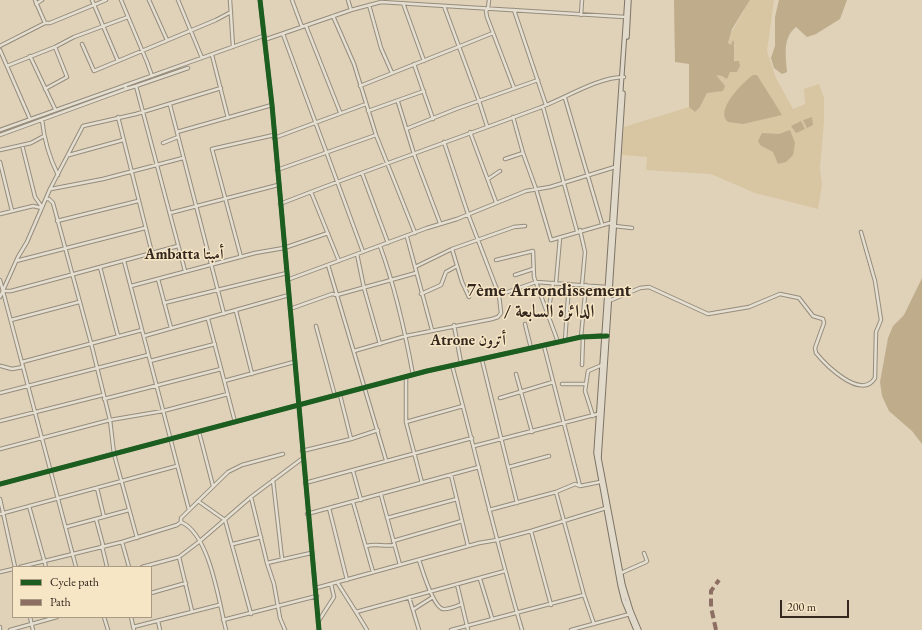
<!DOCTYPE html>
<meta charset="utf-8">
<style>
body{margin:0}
#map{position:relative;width:922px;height:630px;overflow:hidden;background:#e0d2b8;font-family:"EB Garamond",serif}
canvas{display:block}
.legend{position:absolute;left:12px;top:566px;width:140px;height:52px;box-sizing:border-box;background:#f6e6c6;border:1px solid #a89a83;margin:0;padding:5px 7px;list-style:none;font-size:12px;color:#33271e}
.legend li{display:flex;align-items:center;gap:8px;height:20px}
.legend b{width:20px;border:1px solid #a89a83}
.scale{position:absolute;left:780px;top:600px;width:69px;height:18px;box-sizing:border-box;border:2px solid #33271e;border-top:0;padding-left:5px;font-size:12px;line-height:14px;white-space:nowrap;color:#33271e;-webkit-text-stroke:3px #f6e6c6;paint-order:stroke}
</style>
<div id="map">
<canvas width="922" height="630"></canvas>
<ul class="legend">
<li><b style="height:5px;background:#1b5e20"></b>Cycle path</li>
<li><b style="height:5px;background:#8d6e63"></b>Path</li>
</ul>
<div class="scale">200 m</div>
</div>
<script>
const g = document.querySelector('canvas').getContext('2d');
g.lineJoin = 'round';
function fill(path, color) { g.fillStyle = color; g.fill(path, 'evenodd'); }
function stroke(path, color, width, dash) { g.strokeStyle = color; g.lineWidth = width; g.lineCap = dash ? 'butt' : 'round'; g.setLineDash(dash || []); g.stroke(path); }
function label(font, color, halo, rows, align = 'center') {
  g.font = font + ' "EB Garamond",Amiri,serif'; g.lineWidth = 3; g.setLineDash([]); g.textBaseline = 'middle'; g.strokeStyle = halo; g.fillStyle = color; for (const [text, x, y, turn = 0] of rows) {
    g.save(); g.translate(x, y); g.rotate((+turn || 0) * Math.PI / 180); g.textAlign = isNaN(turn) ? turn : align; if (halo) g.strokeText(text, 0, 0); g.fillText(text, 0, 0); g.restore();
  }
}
const green = new Path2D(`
 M750,0H774L767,51L776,78L793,109L805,104L804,89L819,84L824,98V121L820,168L822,185L818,209L755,193L711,174L646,170L647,157L622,155L624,127L689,107L695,112L700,107L707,93L712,91L719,92L716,75L729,74L730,72H737L740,66L733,58L735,45L731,46L728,43L730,35Z`);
const water = new Path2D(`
 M674,0H750L732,29L728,43L731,45L733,40L734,42V61H739L740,66L737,72H730L727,79L722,76L716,75L725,86L723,91L707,93L700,107L695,112L689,107V64L675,62Z
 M779,0H847L840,19L816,34L807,37L796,27C782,38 786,56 787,72L782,74L774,68L771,58L775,46V17Z
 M753,75H757L782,115L743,124L728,122C714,111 743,82 753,75Z
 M812,117L813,125L807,128L803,120Z
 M801,121L805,129L796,133L791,126Z
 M790,130L795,143L793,155L786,162L778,164L773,152L760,145L758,141L762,133L779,134Z
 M922,278V444L912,431L889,411L882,396L880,382L888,338L893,326L904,315Z`);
const canal = new Path2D(`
 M127,87L180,68
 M101,96L125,88
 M0,132L99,97`);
const minor = new Path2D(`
 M35,0L45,23
 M92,0L118,61
 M121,0L147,62L152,76
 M149,0L167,40
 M178,0L202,58
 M230,0L233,47
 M260,0L272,105L319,630
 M292,0L302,27
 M348,0L351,10
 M489,0L488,8L486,11L487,17L514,88
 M403,3L424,61
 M36,4L42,0
 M369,5L381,48L392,73
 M444,6L479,101L487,126
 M514,10L546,105
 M581,15L582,0
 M333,16L354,64L376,135L415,233
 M306,26L340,112
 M283,34L363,252
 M264,40L351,10L381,2L625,17
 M82,44L94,71L216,20L231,12
 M0,46L45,23H50L106,0
 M0,50L30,119
 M212,55L228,118
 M30,56L55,109
 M414,64L433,119
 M7,66L55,47L74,37L128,17
 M136,86L188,68
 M360,86L493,33
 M45,89L67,77L55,47
 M126,89L136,86L185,271
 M565,98L602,224
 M398,102L414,154L440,223
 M170,105L224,314
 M543,107L577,231
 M368,111L424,91
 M118,117L152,253
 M513,117L523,153L536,189L551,240L610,223
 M42,120C44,138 50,159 58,175
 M406,129L456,109L538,80
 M0,130L263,36
 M177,132L272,105
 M470,132L496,202
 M0,135L126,89L125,85
 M274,138L366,104
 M163,143L178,137
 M22,145L35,197L42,207
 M0,150L31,143L44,136
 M69,155L123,140
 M505,159L523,153
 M0,162L12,211
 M277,170L376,135
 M362,173L388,243
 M488,179L500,171
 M51,189L103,179L183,158
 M311,192L339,261
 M46,199H49L53,203L91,343L110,420L114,454L137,538
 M280,204C366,170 453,140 539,108C564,99 598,77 624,77
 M170,213L278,185
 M0,214L33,206L42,208
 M57,221L138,201
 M614,226L632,228
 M580,230L585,252L582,285
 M407,237L432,330
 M380,246C395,287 405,331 413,375
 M452,249L462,282L469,297
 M357,254L364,288L380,344
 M241,257L212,149L274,135
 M496,260L533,251L534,277L558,342
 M16,261L145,228
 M124,261L189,510
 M328,265L386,460
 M100,267L118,336
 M415,267L452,249L514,227L525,226
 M515,275L533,269
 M158,279L171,328
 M0,280L76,567
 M287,280L427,228L457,219L526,191L550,187L615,167
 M556,283L560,238
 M131,286L255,253L284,248L328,233
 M3,291H11L178,246
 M421,294L441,285L446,272L457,266
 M499,295L536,282L606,287
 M0,297L18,257L27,242L50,189L83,126L136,114L221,88
 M609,301L640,288L649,287L708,314L749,307L780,294L799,298L813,316L823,319L824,323L815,348L816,353C825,364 861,401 875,378L876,332L881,320L875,281L861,232
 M164,303L287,273
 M290,309L332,294L337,295L416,273
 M236,311L252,374
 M548,314L553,283
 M208,319L235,422
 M11,320L79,302
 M525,324L531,348
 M454,325L461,363
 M316,326L335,396
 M144,336L289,295
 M581,337L586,285
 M565,341L569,284
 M544,346L580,486
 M354,351L406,336L492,319L498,317L501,313L499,295L468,214L444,142
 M482,360L517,503
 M150,361L215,344
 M22,362L142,330
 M452,365C476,453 496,542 522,630
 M582,365L583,337
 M1,366L12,369L23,367
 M516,374L532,432
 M406,377V422L422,483
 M224,381L294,362
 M562,384H585
 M0,393L148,355
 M340,395L351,439
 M500,398L553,382
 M104,399L221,369
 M593,416L585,391L588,371L602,365
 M0,421L103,395
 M406,422L463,406
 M199,432L213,486
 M474,446L598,414
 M0,449L110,420L163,411L228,394
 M302,451L351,439L378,430
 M509,467L549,456
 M353,471L361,500
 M451,475L468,546
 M273,480L282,559
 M305,483L472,438
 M0,484L427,371L581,337L604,335
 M97,488L104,517
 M556,492L584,595L594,624
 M381,495L400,565
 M251,497L267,563L274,584L280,618L285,630
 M0,499L15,567
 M198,501L225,520L251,614
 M353,502L373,572
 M29,506L46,567
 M329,508L347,580
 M489,510L556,492L575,484L580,486L600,482
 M0,514L177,466
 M307,514L479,467
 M387,518L457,499
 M96,519L103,545
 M181,522C210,534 219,603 226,630
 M66,527L129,510
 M531,531L551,605
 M393,541L462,521
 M122,542L129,567
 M233,544L261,537
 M102,546L107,567
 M366,546C378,543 383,547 394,545
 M179,557L192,611
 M419,560C422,569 433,607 443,609C448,610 457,606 462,604
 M267,563L311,553
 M20,567L122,542L177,525L181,522V518L228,472L242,465L283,454
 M142,567L179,557L200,541L251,497L303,458
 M0,572L13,569
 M621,573L646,562L647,561L644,553
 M480,579L492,618
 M337,582L356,612
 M457,584L468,630
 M316,588L479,543L497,540L531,531L606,508
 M151,593L186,583
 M409,597L419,630
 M414,609L433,597
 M30,617L33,630
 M104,617L108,630
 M131,617L134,630
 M223,620L317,596
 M158,621L160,630
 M318,622L334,597L331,584
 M0,627V630
 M133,627L219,605
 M10,630L57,617
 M367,630L356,612L505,571
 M451,630L584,595
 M571,630L630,614`);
const major = new Path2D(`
 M627,0L596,453L620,585L624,601L636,630
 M627,37L629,0
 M623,93L599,458L623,585L631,611L639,630`);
const quiet = new Path2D(`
 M716,630L711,607V591L719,580`);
const cycleway = new Path2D(`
 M260,0L272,105L319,630
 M0,484L427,371L581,337L607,336`);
const neighbourhoodNames = [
 ["Ambatta أمبتا",184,255],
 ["Atrone أترون",468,341]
];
const districtNames = [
 ["7ème Arrondissement",549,291],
 ["/ الدائرة السابعة",549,312]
];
fill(green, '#d8c5a2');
fill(water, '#beac8b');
stroke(canal, '#beac8b', 2.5);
stroke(minor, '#958c7c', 4.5);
stroke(major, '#7d7467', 5.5);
stroke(minor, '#e5dfd2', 2.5);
stroke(major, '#e1d9ca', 3.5);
stroke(quiet, '#8d6e63', 4, [8, 4]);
stroke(cycleway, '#1b5e20', 5);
label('bold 15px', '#33271e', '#f6e6c6', neighbourhoodNames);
label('bold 18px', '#33271e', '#f6e6c6', districtNames);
</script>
